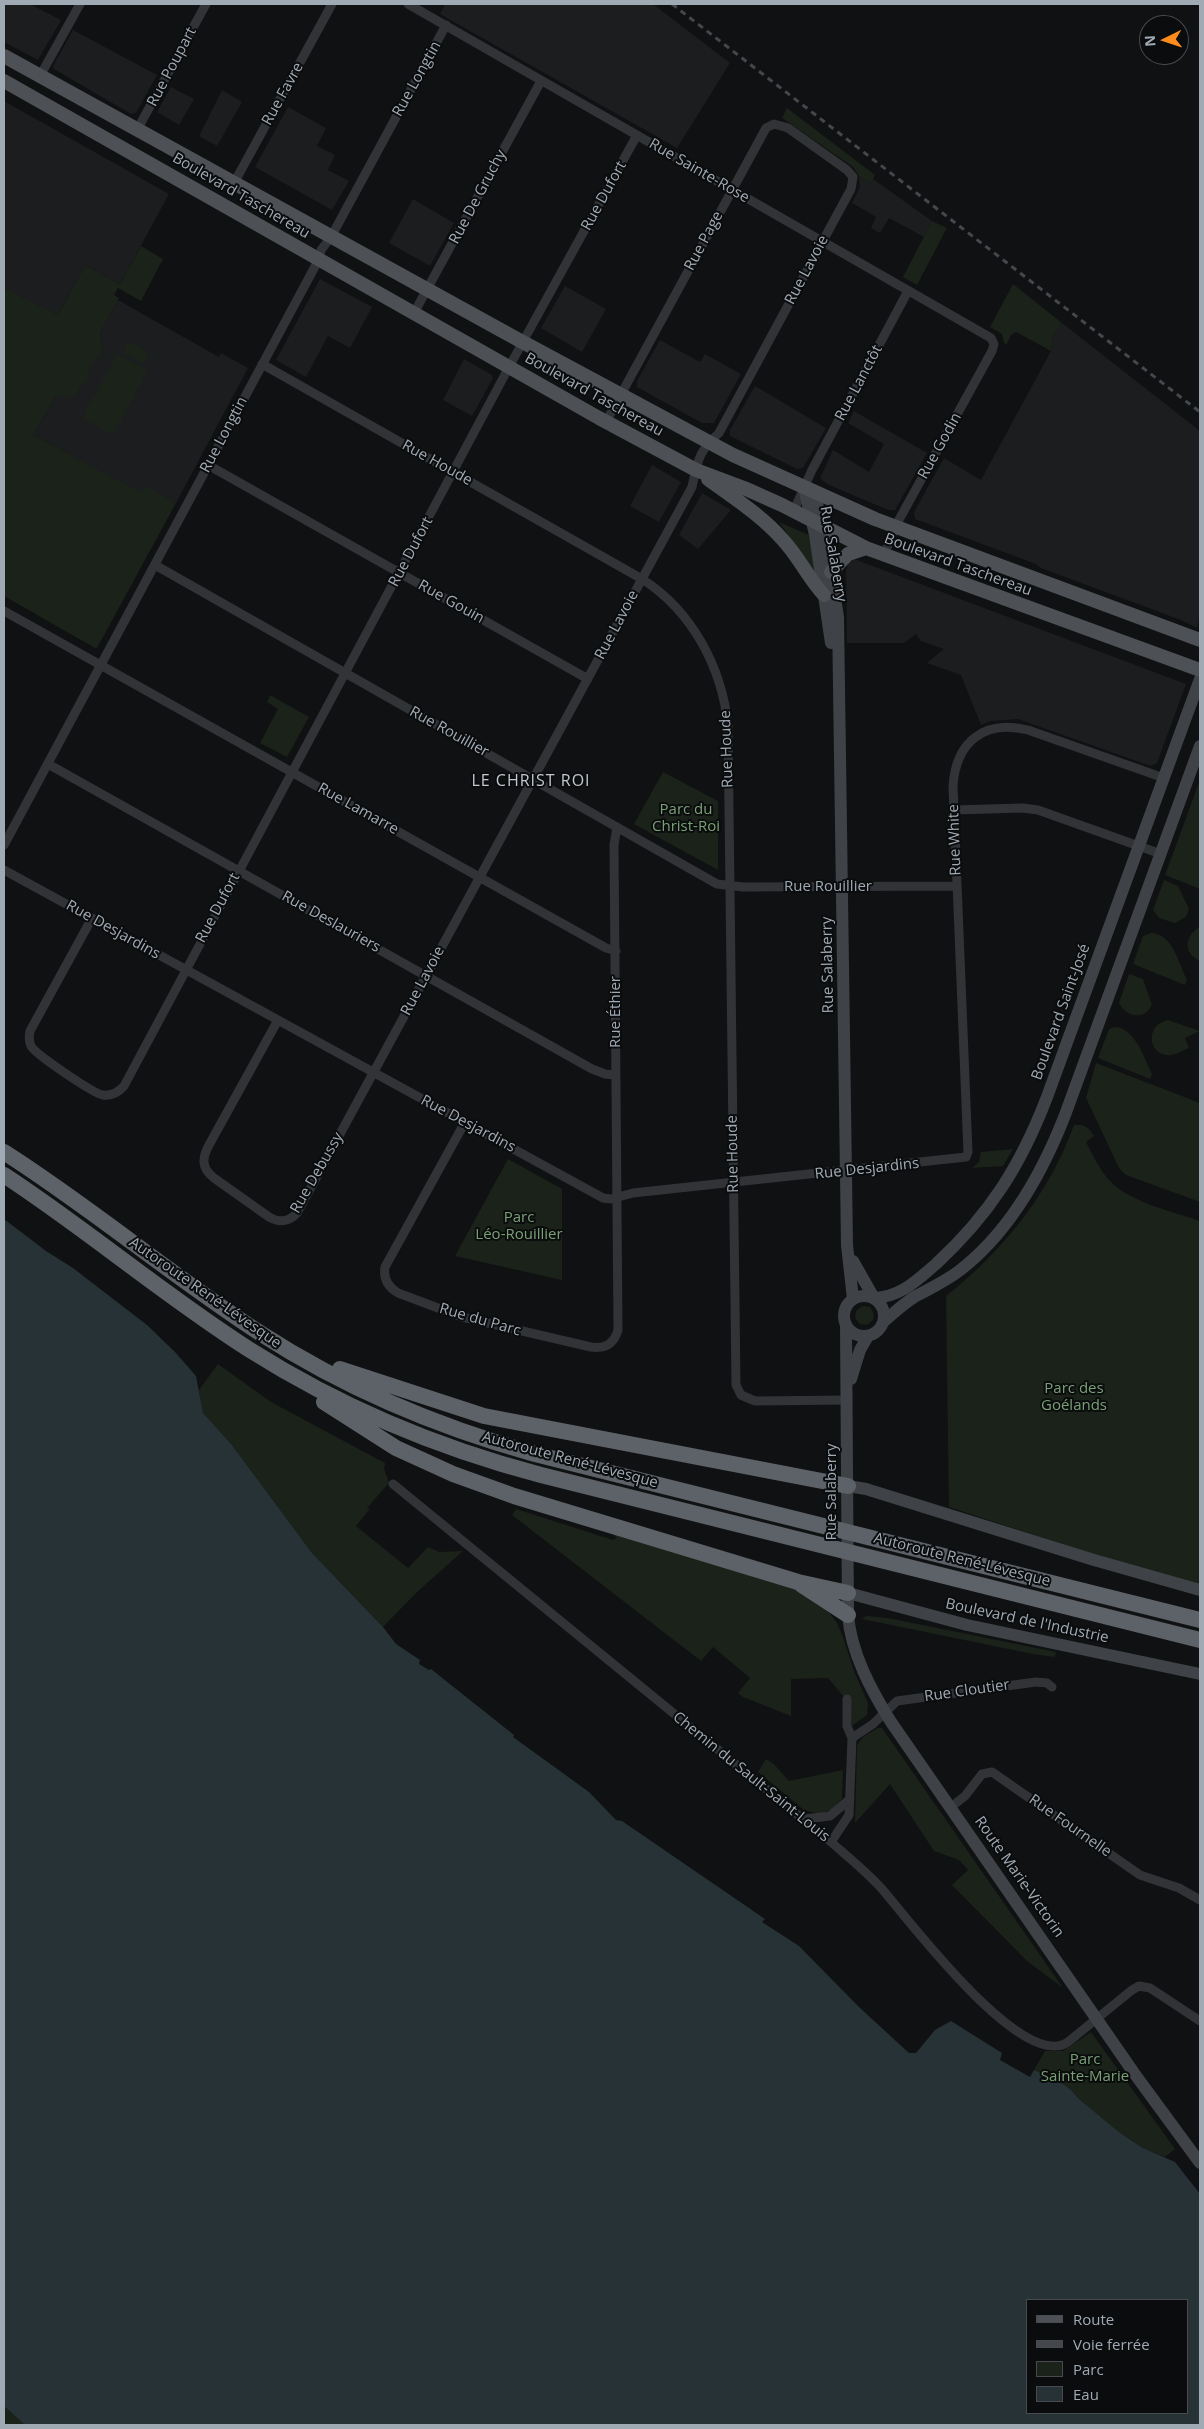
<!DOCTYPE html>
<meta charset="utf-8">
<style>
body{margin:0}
#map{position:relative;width:1204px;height:2429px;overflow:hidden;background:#101112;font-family:"Open Sans",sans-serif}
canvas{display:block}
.frame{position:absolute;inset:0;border:5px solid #a0aab4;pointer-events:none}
.legend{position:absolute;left:1026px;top:2299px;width:162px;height:115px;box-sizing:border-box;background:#0b0c0d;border:1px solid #474b50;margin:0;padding:6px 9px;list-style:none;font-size:15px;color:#a0aab4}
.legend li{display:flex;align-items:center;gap:10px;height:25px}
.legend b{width:25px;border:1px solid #474b50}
.north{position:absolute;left:1139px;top:15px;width:50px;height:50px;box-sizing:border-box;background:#0b0c0d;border:1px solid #474b50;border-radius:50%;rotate:266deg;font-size:14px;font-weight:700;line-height:20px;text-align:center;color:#a0aab4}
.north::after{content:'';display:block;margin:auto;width:18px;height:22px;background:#fe8c1c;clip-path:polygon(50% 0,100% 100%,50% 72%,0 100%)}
</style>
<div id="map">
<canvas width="1204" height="2429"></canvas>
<div class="frame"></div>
<ul class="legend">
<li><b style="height:6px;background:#4d5156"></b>Route</li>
<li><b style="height:6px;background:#44474c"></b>Voie ferrée</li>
<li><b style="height:14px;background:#1b221a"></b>Parc</li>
<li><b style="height:14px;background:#263236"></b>Eau</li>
</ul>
<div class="north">N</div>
</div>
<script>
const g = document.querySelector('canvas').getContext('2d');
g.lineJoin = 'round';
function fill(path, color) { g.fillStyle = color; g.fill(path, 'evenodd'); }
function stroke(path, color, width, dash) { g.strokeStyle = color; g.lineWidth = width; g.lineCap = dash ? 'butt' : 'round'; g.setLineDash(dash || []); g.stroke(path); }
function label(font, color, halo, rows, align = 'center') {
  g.font = font + ' "Open Sans",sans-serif'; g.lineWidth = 4; g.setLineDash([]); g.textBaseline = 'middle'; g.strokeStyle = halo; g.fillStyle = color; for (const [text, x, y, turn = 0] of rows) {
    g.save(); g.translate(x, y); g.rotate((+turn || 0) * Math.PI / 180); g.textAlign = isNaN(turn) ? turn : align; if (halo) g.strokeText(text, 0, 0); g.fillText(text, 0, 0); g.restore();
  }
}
const built = new Path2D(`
 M4,4H30L61,20L38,60L4,42Z
 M445,4H653L730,63L677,148L440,14Z
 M73,30L157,75L136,113L131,114L54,69L53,66Z
 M171,87L194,99L179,125L157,112Z
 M222,90L242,102L217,146L199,136Z
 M4,101L169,194L120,284L85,265L58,315L4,288Z
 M288,107L326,128L317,146L335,155L328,170L349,181L332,210L255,167Z
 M859,176L871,183L873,179L932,221L924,237L889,218L880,233L871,228L876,217L852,203L860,187Z
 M413,199L454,223L430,266L389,243Z
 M320,279L372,307L350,348L328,336L306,377L276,360Z
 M565,286L606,309L582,352L541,328Z
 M118,300L219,357L221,353L248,368L176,503L145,487L141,493L33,435L56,396L81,384L90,374L89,369L93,361L103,350L100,333Z
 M1062,323L1200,431V614L1197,628L1181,620L1041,568L1036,564L915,519L914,512L944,458L981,480L1051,351L1053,337Z
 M660,340L700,362L705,354L741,374L714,423H702L637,387V381Z
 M464,359L492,375L493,378L472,416L443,400Z
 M755,386L826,428L803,468L797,469L730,436V430Z
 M854,411L927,453L895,510H888L827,484L820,478L833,450L869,472L884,444L848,423Z
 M652,465L681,482L659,522L630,506Z
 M702,493L731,510L698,549L679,535Z
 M854,559L1186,684L1157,763L1151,766L1145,764L1018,719L991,721L981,725L961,675L927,663L944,649L921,641L916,634L904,643H847L846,570L849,562Z`);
const green = new Path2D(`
 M787,108L875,175L871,183L859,176L853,167L782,118Z
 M932,221L947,228L917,285L903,277Z
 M141,246L163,259L141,301L118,288L114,295L119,298L100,333L103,350L89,369L90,374L86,383L81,384L75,395L61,398L56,396L33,435L141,492L145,486L176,503L97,648H95L4,596V288L58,315L85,265L120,284Z
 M1013,284L1062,323L1053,337L1051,351L1016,332L1011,335L1007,344L1004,343L1002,334L990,327Z
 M129,341L149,352L143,364L123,353Z
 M117,354L148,370L113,436L82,418Z
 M779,522L809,535L816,576Z
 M270,695L309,717L287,757L260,743L278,709L267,702Z
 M663,772L718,801V870L634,824Z
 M1200,780V889L1165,875Z
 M1164,880L1178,886L1189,909L1186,917L1175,923L1159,918L1153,910Z
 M1200,927V961C1183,954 1184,935 1200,927Z
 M1151,933C1173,934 1179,964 1187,980L1185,985L1133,964L1143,936Z
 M1129,974L1143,979L1152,1005C1144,1021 1126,1017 1119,1003Z
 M1168,1020L1200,1031L1185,1038L1189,1048C1183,1050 1177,1054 1171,1055C1149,1058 1143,1025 1168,1020Z
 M1114,1027C1135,1027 1144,1058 1152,1074L1150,1079L1098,1058L1109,1029Z
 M1096,1063L1200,1103V1202L1126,1175L1119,1168L1086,1098Z
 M1074,1125C1084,1124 1089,1127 1094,1136L1086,1142C1093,1155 1100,1171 1111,1182C1130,1202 1174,1212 1200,1221V1585L1086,1552L949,1507L946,1296C1003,1251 1049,1194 1074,1125Z
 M1013,1149L1003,1166L972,1168L979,1162L981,1152Z
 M508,1159L562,1189V1280L455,1256Z
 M862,1306L870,1307L874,1314L873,1320L867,1325L860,1324L855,1318L856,1311Z
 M218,1364L271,1402L385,1463L384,1469L389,1483L367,1508L370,1509L356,1526L408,1568L428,1547L439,1552L463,1551L417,1592L383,1627L312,1553L232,1445L202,1413L199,1390Z
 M516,1509L613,1540L617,1538L611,1532L795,1588L828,1611L837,1623L843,1637L854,1671L868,1703L867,1715L852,1726L851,1696H843L828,1678L791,1679V1716L743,1697L738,1693L750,1678L713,1647L701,1661L512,1515Z
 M866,1616L888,1618L1056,1652L1055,1657L1033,1654L862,1619Z
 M878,1728H882L1063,1988L1027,1961L952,1885L968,1870L959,1860L934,1851L890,1784L855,1823L857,1745L863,1737Z
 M766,1759L774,1764L789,1781L843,1770L842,1799L831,1810L819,1814L804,1810L758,1772Z
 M1091,2032L1175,2149L1165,2157L1141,2147L1119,2132L1079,2099L1071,2090L1034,2070L1045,2051H1063Z
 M4,2406L25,2425H4Z`);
const water = new Path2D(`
 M4,1219L46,1251L73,1268L147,1325L175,1352L196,1376L203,1413L232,1445L312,1553L383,1627L396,1644L420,1660L419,1664L429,1670L431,1669L514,1735L513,1737L589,1792L616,1820L622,1821L765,1919L762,1922L799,1946L859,2007L909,2053H916L935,2030L951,2021L1002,2053L1000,2060L1030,2077L1034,2070L1057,2080L1071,2090L1079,2099L1119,2132L1141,2147L1175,2162L1200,2194V2425H25L4,2406ZM1028,2300H1188V2413H1028Z`);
const street = new Path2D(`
 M408,4L991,338L994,344L992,351L895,527L884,555
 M40,76L80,4
 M137,130L206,4
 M234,183L332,4
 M414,313L541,81
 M262,364L642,579C692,611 722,667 728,726L736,1385L741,1395L755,1401L848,1400
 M208,465L588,679
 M794,510L812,470L908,291
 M155,565L717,884L743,887L957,886
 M4,611L606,948L616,951
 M48,764L592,1069L605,1074L616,1075
 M953,810L1023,808L1038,810L1161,854
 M4,845L319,259L321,250L331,237L446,25
 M4,870L603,1198L611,1199L633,1193L966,1157L968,1152L953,786C956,742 984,719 1028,730L1164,778
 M92,918L30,1031C29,1036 29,1042 31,1046C35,1054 94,1094 103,1095C112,1096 118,1093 124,1086L509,367L637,135
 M278,1020L209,1145C202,1158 201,1168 214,1178L269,1217C279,1223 289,1222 297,1213L692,487C698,460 698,452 719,433L851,189L853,177L847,170L788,128L774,124L766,128L606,422
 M465,1122L385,1267C383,1279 388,1287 398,1293L462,1317L591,1347C605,1349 614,1344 618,1330L614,845L617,827
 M393,1484L831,1842C848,1857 867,1872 882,1889C909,1920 1023,2073 1068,2042L1132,1990L1139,1986L1150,1988L1200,2021
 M847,1699V1726L852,1738
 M951,1807L965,1796L982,1774L992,1772L1140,1875L1179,1888L1200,1900
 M804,1819L830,1816L850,1799
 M831,1842L849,1815L852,1738L873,1724L897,1701L1036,1682L1047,1683L1052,1687`);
const secondary = new Path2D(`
 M804,488L815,535L831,643
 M814,492L826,540L838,617L847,1245L853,1299
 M853,1261L874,1298
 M844 1316a20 20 0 1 1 40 0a20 20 0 1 1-40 0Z
 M874,1298C901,1297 917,1280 936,1264C990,1214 1021,1165 1047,1097L1200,679
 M883,1322C894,1313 904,1303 916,1296C931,1288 946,1281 959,1271C1010,1232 1042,1174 1065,1115L1200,746
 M846,1325L848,1615C851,1653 871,1690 891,1722L1134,2073L1200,2163
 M851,1379L860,1350L868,1336
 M848,1486L866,1489L1094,1560L1200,1590
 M848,1593L967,1625L1200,1674`);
const primary = new Path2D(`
 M4,56L517,339L733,455L875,519L1200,640
 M4,81L599,418L696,470L744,488L782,505L866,548L1200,670
 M708,479C734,498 762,516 783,540C799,557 808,578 824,595
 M831,572L848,554L866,548`);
const highway = new Path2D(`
 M4,1152C92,1208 172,1276 260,1333C345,1388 438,1427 535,1454L1200,1620
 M4,1175C88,1230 165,1296 250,1350C340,1407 438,1448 541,1475L1200,1640
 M340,1369L484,1416L848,1486
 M324,1402L396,1448L453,1474L514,1496L798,1582L848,1593
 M802,1585L848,1615`);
const rail = new Path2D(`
 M672,4L1200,412`);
const streetNames = [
 ["Rue Poupart",172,67,-62],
 ["Rue Longtin",417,79,-61],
 ["Rue Favre",283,94,-61],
 ["Rue Sainte-Rose",699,171,30],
 ["Boulevard Taschereau",241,196,30],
 ["Rue Dufort",604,196,-61],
 ["Rue De Gruchy",478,197,-62],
 ["Rue Page",704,241,-62],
 ["Rue Lavoie",807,270,-62],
 ["Rue Lanctôt",859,383,-62],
 ["Boulevard Taschereau",594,395,29],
 ["Rue Longtin",224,435,-62],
 ["Rue Godin",940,446,-61],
 ["Rue Houde",437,463,29],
 ["Rue Dufort",411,552,-62],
 ["Rue Salaberry",833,554,80],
 ["Boulevard Taschereau",958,565,20],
 ["Rue Gouin",451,602,29],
 ["Rue Lavoie",617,625,-62],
 ["Rue Rouillier",449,732,29],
 ["Rue Houde",727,749,-92],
 ["Rue Lamarre",358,809,29],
 ["Rue White",955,840,-92],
 ["Rue Rouillier",828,887],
 ["Rue Dufort",218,908,-62],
 ["Rue Deslauriers",331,922,29],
 ["Rue Desjardins",113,930,29],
 ["Rue Salaberry",828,965,-91],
 ["Rue Lavoie",423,981,-62],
 ["Rue Éthier",616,1012,-90],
 ["Boulevard Saint-José",1061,1012,-70],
 ["Rue Desjardins",468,1124,28],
 ["Rue Houde",733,1154,-91],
 ["Rue Desjardins",867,1169,-6],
 ["Rue Debussy",317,1173,-60],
 ["Autoroute René-Lévesque",205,1293,35],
 ["Rue du Parc",480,1320,16],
 ["Autoroute René-Lévesque",570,1460,15],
 ["Rue Salaberry",832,1492,-90],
 ["Autoroute René-Lévesque",962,1560,14],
 ["Boulevard de l'Industrie",1027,1621,12],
 ["Rue Cloutier",967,1691,-8],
 ["Chemin du Sault-Saint-Louis",751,1777,39],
 ["Rue Fournelle",1070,1826,35],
 ["Route Marie-Victorin",1019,1877,55]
];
const parkNames = [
 ["Parc du",686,810],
 ["Christ-Roi",686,827],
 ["Parc",519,1218],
 ["Léo-Rouillier",519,1235],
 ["Parc des",1074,1389],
 ["Goélands",1074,1406],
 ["Parc",1085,2060],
 ["Sainte-Marie",1085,2077]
];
const neighbourhoodNames = [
 ["LE CHRIST ROI",531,781]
];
fill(built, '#1c1d1f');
fill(green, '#1b221a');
fill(water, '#263236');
stroke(street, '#313337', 9);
stroke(secondary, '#3f4247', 12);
stroke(primary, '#4d5156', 14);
stroke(highway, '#5d6268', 16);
stroke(rail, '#44474c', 3, [6, 5]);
label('15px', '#a0aab4', '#0b0c0d', streetNames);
label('15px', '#7aa176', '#0b0c0d', parkNames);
g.letterSpacing = '1px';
label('16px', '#c2c8d0', '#0b0c0d', neighbourhoodNames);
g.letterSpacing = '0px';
</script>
